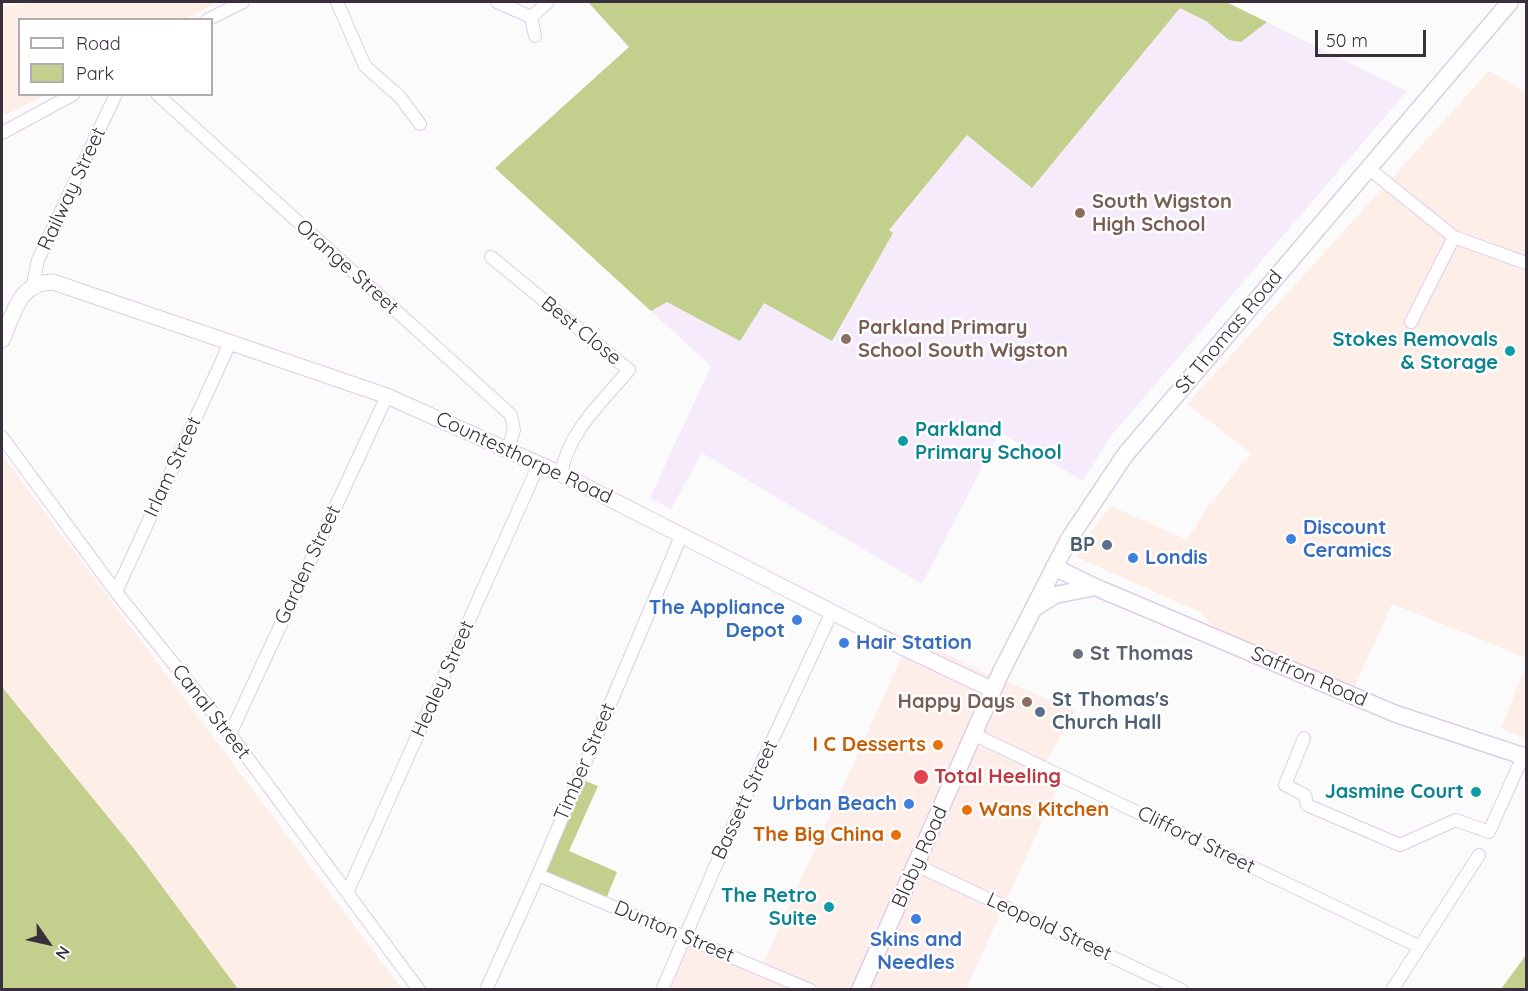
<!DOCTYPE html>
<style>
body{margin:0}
#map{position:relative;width:1528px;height:991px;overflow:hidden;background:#fbfbfb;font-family:Quicksand,sans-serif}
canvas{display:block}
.frame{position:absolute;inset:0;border:3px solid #39303c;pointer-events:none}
.legend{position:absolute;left:18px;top:18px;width:195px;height:78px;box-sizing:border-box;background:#fff;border:2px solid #b0acb1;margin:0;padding:8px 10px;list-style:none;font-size:18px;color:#39303c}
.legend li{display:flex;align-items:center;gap:12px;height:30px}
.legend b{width:30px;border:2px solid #b0acb1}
.north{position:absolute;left:18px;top:913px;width:60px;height:60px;-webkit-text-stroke:4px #fff;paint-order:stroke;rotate:124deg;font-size:16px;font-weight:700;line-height:24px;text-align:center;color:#39303c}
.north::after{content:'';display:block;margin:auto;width:21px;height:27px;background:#39303c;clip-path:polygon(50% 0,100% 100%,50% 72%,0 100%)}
.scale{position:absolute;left:1315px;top:30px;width:111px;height:27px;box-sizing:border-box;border:3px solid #39303c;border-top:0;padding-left:8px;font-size:18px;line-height:21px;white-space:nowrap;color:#39303c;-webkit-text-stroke:4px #fff;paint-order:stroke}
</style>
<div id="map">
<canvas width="1528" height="991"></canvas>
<div class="frame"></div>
<ul class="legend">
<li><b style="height:8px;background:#fff"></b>Road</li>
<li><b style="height:16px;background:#c3d08d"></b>Park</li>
</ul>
<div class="north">N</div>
<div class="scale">50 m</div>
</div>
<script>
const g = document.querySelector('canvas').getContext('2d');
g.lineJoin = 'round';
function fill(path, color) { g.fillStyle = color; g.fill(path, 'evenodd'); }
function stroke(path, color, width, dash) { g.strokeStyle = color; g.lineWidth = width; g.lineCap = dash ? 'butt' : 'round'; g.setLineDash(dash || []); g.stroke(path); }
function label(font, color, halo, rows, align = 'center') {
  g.font = font + ' Quicksand,sans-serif'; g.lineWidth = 5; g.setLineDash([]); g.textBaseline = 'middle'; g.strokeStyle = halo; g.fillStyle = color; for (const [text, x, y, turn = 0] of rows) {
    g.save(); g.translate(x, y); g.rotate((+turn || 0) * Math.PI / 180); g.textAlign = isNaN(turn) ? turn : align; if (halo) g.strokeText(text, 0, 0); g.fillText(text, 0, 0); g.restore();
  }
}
const commercial = new Path2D(`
 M911,636L980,671L1075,710L1044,766L1063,776L966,989L662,990L684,937L761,968Z`);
const industrial = new Path2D(`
 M38,2H218L185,19L20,20V94L44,95L5,115L2,107V7Z
 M1489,71L1526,92V658L1392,604L1351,695L1232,648L1200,612L1076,557L1087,536L1111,506L1187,540L1207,508L1251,453L1187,404Z
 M2,455L401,988L237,989L2,687Z
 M1526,666V739L1501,728Z`);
const built = new Path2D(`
 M588,2H1226L1407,91L1110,437L1083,481L1000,432L922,584L702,453L671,509L650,498L711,366L495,168L629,47Z`);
const green = new Path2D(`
 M588,2H1226L1267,22L1241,42L1229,40L1206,21L1180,8L1032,188L967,135L889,230L893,233L832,341L764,303L740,341L667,302L651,311L495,168L629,47Z
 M2,687L135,850L238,989H2Z
 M581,779L598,786L569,851L617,872L606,899L539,870Z
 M1526,955V989H1501Z`);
const minor = new Path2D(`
 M337,2L365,66L400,97L420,124
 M497,2L531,17
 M207,20L243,2
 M535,36L531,17L547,3
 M157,94L511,415L514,430L508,449
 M2,133L74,94
 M1368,168L1454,237L1526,263
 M491,257L629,370C602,402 568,432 561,474
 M33,285L38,260L116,94
 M1411,322L1454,237
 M2,437L116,592L230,734L419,990
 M116,592L230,343
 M230,734L387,396
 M973,734L1420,947
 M1304,738L1285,785L1305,795L1307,805L1400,845L1456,820L1489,832L1523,756
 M916,865L1182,990
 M538,875L810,990
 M347,893L539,464
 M486,990L538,875L682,534
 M662,990L738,814L832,612
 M1392,990L1479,855`);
const tertiary = new Path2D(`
 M2,340C14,313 19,282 53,282L387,396L561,474L877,635L993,690`);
const secondary = new Path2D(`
 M1054,567L1095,587L1396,714L1526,757
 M1033,609L1055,595L1095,587
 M860,990L1001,672L1069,539L1125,455L1510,2`);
const markers = [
 [1080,213,6,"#8d6e63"],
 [846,339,6,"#8d6e63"],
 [1510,351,6,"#0f9aa8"],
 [903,441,6,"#0f9aa8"],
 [1291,539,6,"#3f7fe0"],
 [1107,545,6,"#5c6f8a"],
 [1133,558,6,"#3f7fe0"],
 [797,620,6,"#3f7fe0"],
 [844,643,6,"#3f7fe0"],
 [1078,654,6,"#6b7280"],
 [1027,702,6,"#8d6e63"],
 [1040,712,6,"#5c6f8a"],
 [938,745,6,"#e8710a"],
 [921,777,8,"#e0444e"],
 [1476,792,6,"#0f9aa8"],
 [909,804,6,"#3f7fe0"],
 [967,810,6,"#e8710a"],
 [896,835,6,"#e8710a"],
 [829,907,6,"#0f9aa8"],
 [916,919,6,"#3f7fe0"]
];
const streetNames = [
 ["Railway Street",72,189,-65],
 ["Orange Street",347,267,42],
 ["Best Close",581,331,39],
 ["St Thomas Road",1229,332,-50],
 ["Countesthorpe Road",524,458,25],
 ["Irlam Street",173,467,-65],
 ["Garden Street",308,565,-65],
 ["Saffron Road",1309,677,23],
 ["Healey Street",443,679,-66],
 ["Canal Street",211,712,52],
 ["Timber Street",585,762,-67],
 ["Bassett Street",745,800,-65],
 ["Clifford Street",1196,840,26],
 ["Blaby Road",920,857,-66],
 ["Leopold Street",1049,927,25],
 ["Dunton Street",674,932,23]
];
const educationNames = [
 ["South Wigston",1092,202],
 ["High School",1092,225],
 ["Parkland Primary",858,328],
 ["School South Wigston",858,351],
 ["Happy Days",1015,702,"right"]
];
const cultureNames = [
 ["Stokes Removals",1498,340],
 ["& Storage",1498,363],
 ["Parkland",915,430,"left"],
 ["Primary School",915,453,"left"],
 ["Jasmine Court",1464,792],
 ["The Retro",817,896],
 ["Suite",817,919]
];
const shopNames = [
 ["Discount",1303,528],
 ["Ceramics",1303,551],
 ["Londis",1145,558],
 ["The Appliance",785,608,"right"],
 ["Depot",785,631,"right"],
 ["Hair Station",856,643],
 ["Urban Beach",897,804,"right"],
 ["Skins and",916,940,"center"],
 ["Needles",916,963,"center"]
];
const serviceNames = [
 ["BP",1095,545],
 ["St Thomas's",1052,700,"left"],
 ["Church Hall",1052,723,"left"]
];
const worshipNames = [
 ["St Thomas",1090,654]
];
const foodNames = [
 ["I C Desserts",926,745],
 ["Wans Kitchen",979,810,"left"],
 ["The Big China",884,835]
];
const healthNames = [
 ["Total Heeling",934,777]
];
fill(commercial, '#fdeeea');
fill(industrial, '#fdeee8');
fill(built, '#f6ebfa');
fill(green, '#c3d08d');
stroke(minor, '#e0cbe9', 14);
stroke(tertiary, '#e0cbe9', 17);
stroke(secondary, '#e0cbe9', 19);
stroke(minor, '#fff', 12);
stroke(tertiary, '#fff', 15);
stroke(secondary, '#fff', 16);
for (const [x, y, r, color] of markers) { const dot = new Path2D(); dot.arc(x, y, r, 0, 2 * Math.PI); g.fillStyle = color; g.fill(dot); stroke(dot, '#fff', 2); }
label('20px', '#39303c', '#fff', streetNames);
label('bold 20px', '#785e54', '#fff', educationNames, 'left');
label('bold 20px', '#0d838f', '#fff', cultureNames, 'right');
label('bold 20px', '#366cbe', '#fff', shopNames, 'left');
label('bold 20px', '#4e5e75', '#fff', serviceNames, 'right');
label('bold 20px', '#5b616d', '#fff', worshipNames, 'left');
label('bold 20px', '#c56008', '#fff', foodNames, 'right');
label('bold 20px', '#be3a42', '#fff', healthNames, 'left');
</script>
